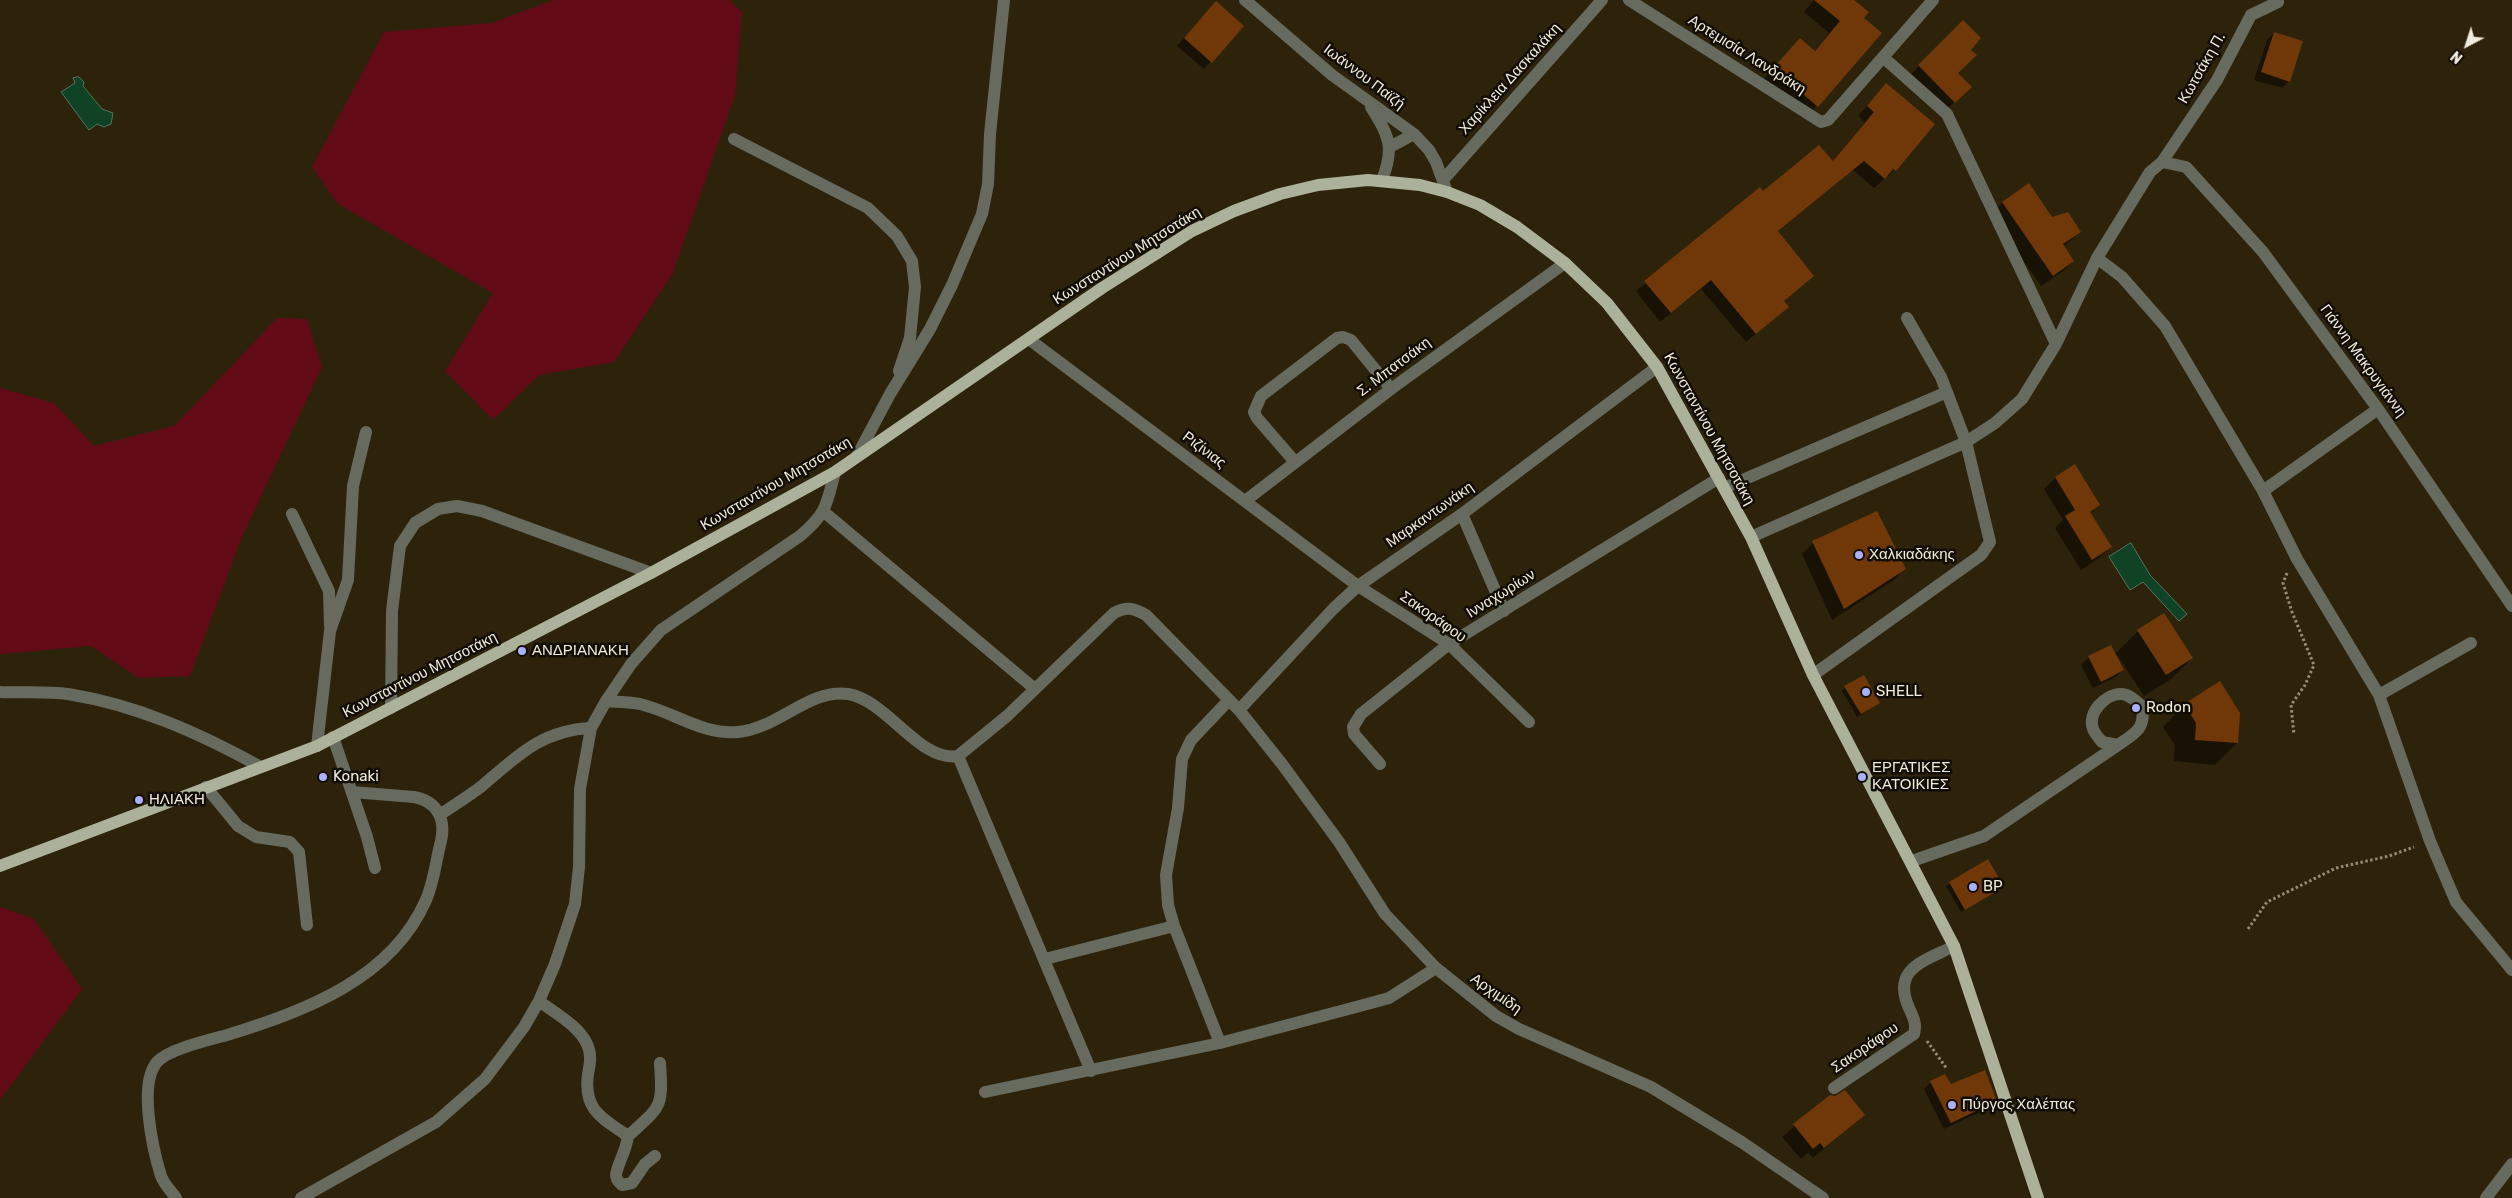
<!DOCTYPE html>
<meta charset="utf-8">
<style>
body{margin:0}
#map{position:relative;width:2512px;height:1198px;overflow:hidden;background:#2d230b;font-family:Rubik,sans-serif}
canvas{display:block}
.north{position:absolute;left:2442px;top:20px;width:50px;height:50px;-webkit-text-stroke:4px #120d04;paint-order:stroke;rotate:220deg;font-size:14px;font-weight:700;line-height:20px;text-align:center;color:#f1ebdc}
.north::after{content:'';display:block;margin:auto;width:18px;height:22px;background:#f1ebdc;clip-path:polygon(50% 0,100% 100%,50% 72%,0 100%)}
</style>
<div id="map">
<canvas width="2512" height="1198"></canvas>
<div class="north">N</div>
</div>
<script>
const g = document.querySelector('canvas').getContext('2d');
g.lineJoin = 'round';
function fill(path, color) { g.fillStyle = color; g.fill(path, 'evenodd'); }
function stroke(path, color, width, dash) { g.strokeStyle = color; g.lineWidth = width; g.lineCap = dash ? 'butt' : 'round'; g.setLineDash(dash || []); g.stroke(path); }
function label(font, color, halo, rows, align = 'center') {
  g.font = font + ' Rubik,sans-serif'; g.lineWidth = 5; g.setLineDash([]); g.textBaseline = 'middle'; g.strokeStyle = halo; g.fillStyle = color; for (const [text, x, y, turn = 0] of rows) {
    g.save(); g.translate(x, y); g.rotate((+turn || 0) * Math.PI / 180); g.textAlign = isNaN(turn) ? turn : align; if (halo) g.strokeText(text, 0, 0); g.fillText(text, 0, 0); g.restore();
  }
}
const green = new Path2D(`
 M553,0H729L742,12L735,95L673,273L614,362L539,375L493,420L445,371L493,293L338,204L312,167L384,32L492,23Z
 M277,318L307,319L322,367L241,539L190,676L139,678L91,646L0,654V388L54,403L94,446L174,426Z
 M0,907L34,919L82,989L0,1100Z`);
const water = new Path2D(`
 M79,77L84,82L83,86L102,109L113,113L111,124L104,127L97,124L89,130L61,92L75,83L73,78Z
 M2131,543L2150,575L2187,614L2179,621L2143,582L2130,590L2109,557Z`);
const shadow = new Path2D(`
 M1814,0H1852L1862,18L1817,106L1806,117L1763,80L1800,39L1814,52L1829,33L1804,12Z
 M1209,10L1242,26L1204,69L1177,46Z
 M1963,22L1969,50L1957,73L1970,87L1943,113L1908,77Z
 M2274,33L2289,81L2282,88L2254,80L2267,40Z
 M1886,85L1895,170L1874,188L1853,170L1777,232L1813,276L1783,302L1778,316L1746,342L1701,289L1660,322L1636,291L1763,193L1832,162L1865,122L1858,116Z
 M2003,202L2052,219L2080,232L2063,247L2073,261L2062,272L2041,286L1991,214Z
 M2074,466L2099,505L2090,514L2111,547L2099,558L2081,570L2055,528L2063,520L2044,489L2055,478Z
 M1813,543L1905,568L1894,580L1832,620L1802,554Z
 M2138,631L2192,658L2170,680L2144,696L2117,655L2116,656L2123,670L2116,677L2093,688L2081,665L2089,657L2111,646L2115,654Z
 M1845,687L1879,703L1857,717L1842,691Z
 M2185,705L2237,743L2215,765L2174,761L2175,745L2163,727Z
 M1987,861L2003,887L1961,912L1946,886Z
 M1931,1082L1950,1086L1996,1101L1989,1108L1944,1129L1924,1089Z
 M1830,1096L1864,1115L1813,1158L1808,1153L1801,1159L1782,1137Z`);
const building = new Path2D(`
 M1814,0H1854L1869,12L1864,18L1882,33L1818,107L1773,68L1800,38L1815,51L1840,21Z
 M1216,1L1244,26L1212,63L1184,38Z
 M1963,20L1981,38L1971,50L1977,55L1958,73L1972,87L1955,103L1918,65Z
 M2274,32L2303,41L2290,82L2261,72Z
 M1886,83L1935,124L1896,171L1893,169L1885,179L1864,161L1778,231L1814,276L1784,301L1789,307L1756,334L1711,280L1671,313L1644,281L1760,187L1763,191L1819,145L1833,161L1874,112L1867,106Z
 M2029,183L2052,217L2068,212L2081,232L2063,244L2074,261L2053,276L2002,202Z
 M2075,464L2100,505L2090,512L2112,547L2092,560L2065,516L2075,510L2055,477Z
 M1877,511L1906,569L1844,609L1812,541Z
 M2164,613L2193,658L2166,675L2137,630Z
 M2111,645L2124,670L2101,682L2088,656Z
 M1864,675L1880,703L1861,714L1844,686Z
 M2220,681L2240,713L2238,743L2195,740L2196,723L2184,704Z
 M1988,859L2004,887L1965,910L1949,882Z
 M1985,1070L1997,1101L1951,1123L1930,1081L1945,1074L1951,1084Z
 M1845,1090L1865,1115L1824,1148L1820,1143L1813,1149L1793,1124L1830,1095L1835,1096Z`);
const path = new Path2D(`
 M2287,573L2283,583L2292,612L2314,665L2305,685L2291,705L2294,735
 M2248,929L2267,902L2336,868L2389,856L2414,847
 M1927,1041L1947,1069`);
const minor = new Path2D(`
 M1245,0L1332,75L1414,134L1429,150L1436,162L1447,192
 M1629,0L1821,122L1828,120L1933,0
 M1884,58L1947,114L2056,344
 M1371,107C1389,136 1395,147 1382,180
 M734,139L868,208L897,236L912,261L915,287L910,338L899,371
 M1390,147L1414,134
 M2162,162L2186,167L2263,252L2378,409L2512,606
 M1443,180L1602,0
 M2097,258L2122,277L2165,326L2263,491L2297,559L2379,695L2430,841L2456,902L2512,970
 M1030,340L1358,586L1449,644L1529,722
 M857,456L890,394L930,329L952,285L982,214L988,184L990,134L1004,0
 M1295,462L1257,418L1254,412L1261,396L1337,338L1343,337L1351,340L1391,389
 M1724,488L1947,392
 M2263,491L2378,409
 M1245,501L1391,389L1565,263
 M824,512L1035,689
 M292,514L329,591L330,626
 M1462,514L1504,611
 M1751,537L1966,442L1995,423L2022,399L2056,344L2097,258L2150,172L2162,162L2217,80L2251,15L2278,2
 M1813,675L1981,555L1990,542L1966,442L1941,377L1907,318
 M0,692C22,693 46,691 68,694C137,705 199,733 259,766
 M2379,695L2471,643
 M606,701C617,702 629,702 640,704C674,712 702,735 738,732C777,729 810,688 848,694C887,700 920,763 958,756L1007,716L1114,613C1127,606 1133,608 1146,615L1239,710L1282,764L1339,842L1385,914L1436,968L1496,1016L1519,1029L1651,1087L1743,1143L1823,1198
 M391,708L392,611L400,546L415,523L438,509L457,506L482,511L651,573
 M1239,710L1334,608L1358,586L1462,514L1657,367
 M333,737L367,837L375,868
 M317,746L330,631L348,580L353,486L366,432
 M958,756L1091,1071
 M1380,764L1354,734L1353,727L1361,714L1449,644L1719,478
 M206,787L238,826L256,837L290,842L299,852L307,925
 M441,814C454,805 469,796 482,786C517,756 542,730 591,728
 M1912,861L1984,836L2118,745C2135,733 2146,729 2142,706C2136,701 2129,694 2121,694C2105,694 2087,713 2093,729C2095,734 2099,738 2102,742L2118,745
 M1045,959L1174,926
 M539,1001C555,1013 579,1026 587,1044C592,1054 590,1064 588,1074C583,1110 602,1118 628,1136C626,1152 617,1165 616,1175C616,1180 619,1182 622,1185L632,1183L645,1164L655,1156
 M1220,1043L1174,926L1168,905L1166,875L1178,808L1182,759L1191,740L1229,700
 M1834,1088L1914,1034C1917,1024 1913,1017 1909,1008C1891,968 1925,961 1954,946
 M985,1092L1220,1043L1356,1007L1389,998L1436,968
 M628,1136C661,1106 663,1109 660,1063
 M176,1198C171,1191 164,1184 161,1176C153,1150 138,1084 157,1062C169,1049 209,1040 227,1035C304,1011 391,980 426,900C434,882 436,860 441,841C446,819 437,801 414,797L352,792
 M301,1198L436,1122L485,1079L524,1027L539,1001L555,964L575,904L579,867L580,789L591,728L606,701L631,664L661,630L800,536C828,512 826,505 835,472
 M2486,1198L2512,1164`);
const major = new Path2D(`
 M0,866L317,746L651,573L835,472L1102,288L1192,231L1234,211L1280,194L1318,185L1368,180L1420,185L1447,192L1480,205L1517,227L1565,263L1607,303L1657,367L1751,537L1813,675L1954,946L2038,1198`);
const markers = [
 [1859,555,5,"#aab0fb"],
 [522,651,5,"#aab0fb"],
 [1866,692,5,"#aab0fb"],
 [2136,708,5,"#aab0fb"],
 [323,777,5,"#aab0fb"],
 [1862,777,5,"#aab0fb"],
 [139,800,5,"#aab0fb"],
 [1973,887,5,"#aab0fb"],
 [1952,1105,5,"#aab0fb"]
];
const streetNames = [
 ["Αρτεμισία Λανδράκη",1747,55,32],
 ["Κωτσάκη Π.",2202,68,-60],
 ["Ιωάννου Παϊζή",1364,77,37],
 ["Χαρίκλεια Δασκαλάκη",1510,79,-48],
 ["Κωνσταντίνου Μητσοτάκη",1127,256,-32],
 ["Γιάννη Μακρυγιάννη",2363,361,54],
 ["Σ. Μπατσάκη",1394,367,-37],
 ["Κωνσταντίνου Μητσοτάκη",1709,429,61],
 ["Ριζίνιας",1204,450,37],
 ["Κωνσταντίνου Μητσοτάκη",776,484,-30],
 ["Μαρκαντωνάκη",1430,515,-35],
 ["Ινναχωρίων",1501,594,-32],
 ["Σακοράφου",1433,617,35],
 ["Κωνσταντίνου Μητσοτάκη",420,675,-27],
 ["Αρχιμίδη",1496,994,35],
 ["Σακοράφου",1865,1048,-34]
];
const poiNames = [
 ["Χαλκιαδάκης",1869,555],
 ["ΑΝΔΡΙΑΝΑΚΗ",532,651],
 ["SHELL",1876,692],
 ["Rodon",2146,708],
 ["ΕΡΓΑΤΙΚΕΣ",1872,768],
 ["ΚΑΤΟΙΚΙΕΣ",1872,785],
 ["Konaki",333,777],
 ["ΗΛΙΑΚΗ",149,800],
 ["BP",1983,887],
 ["Πύργος Χαλέπας",1962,1105]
];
fill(green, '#620b17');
fill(water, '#104225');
stroke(water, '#54755c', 1);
fill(shadow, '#0007');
fill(building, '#703808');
stroke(path, '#938b78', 3, [2.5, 2.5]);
stroke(minor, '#676b5f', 12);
stroke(major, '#abb299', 12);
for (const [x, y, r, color] of markers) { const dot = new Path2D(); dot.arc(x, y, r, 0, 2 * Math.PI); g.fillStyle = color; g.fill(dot); stroke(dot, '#120d04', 2); }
label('15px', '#f1ebdc', '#120d04', streetNames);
label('15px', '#f1ebdc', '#120d04', poiNames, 'left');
</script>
